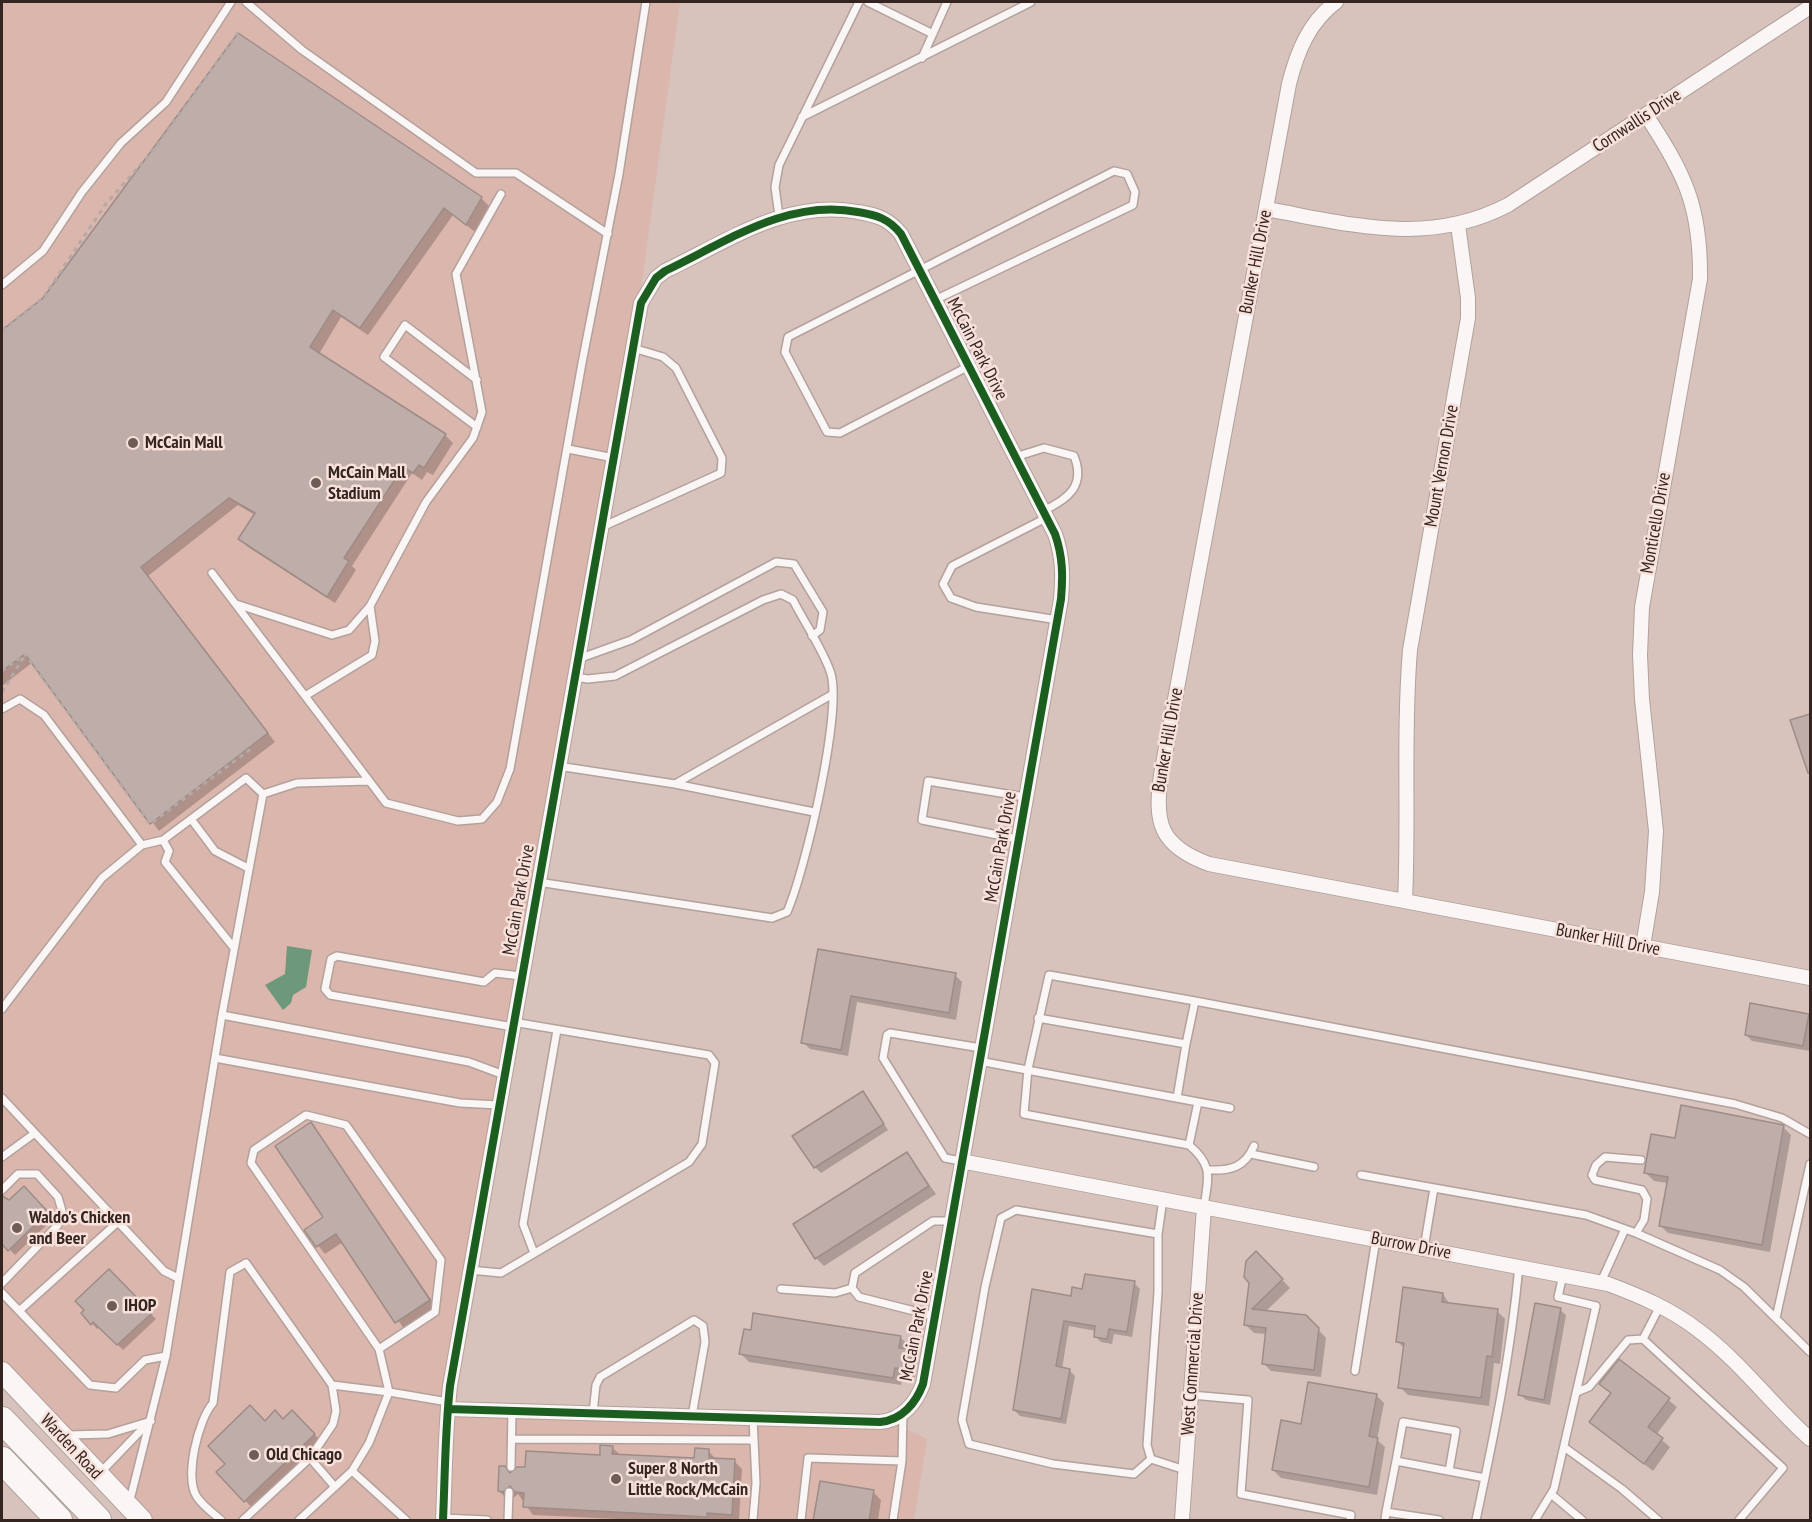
<!DOCTYPE html>
<style>
body{margin:0}
#map{position:relative;width:1812px;height:1522px;overflow:hidden;background:#d8c2bc;font-family:"PT Sans Narrow",sans-serif}
canvas{display:block}
.frame{position:absolute;inset:0;border:3px solid #352520;pointer-events:none}
</style>
<div id="map">
<canvas width="1812" height="1522"></canvas>
<div class="frame"></div>
</div>
<script>
const g = document.querySelector('canvas').getContext('2d');
g.lineJoin = 'round';
function fill(path, color) { g.fillStyle = color; g.fill(path, 'evenodd'); }
function stroke(path, color, width, dash) { g.strokeStyle = color; g.lineWidth = width; g.lineCap = dash ? 'butt' : 'round'; g.setLineDash(dash || []); g.stroke(path); }
function label(font, color, halo, rows, align = 'center') {
  g.font = font + ' "PT Sans Narrow",sans-serif'; g.lineWidth = 5; g.setLineDash([]); g.textBaseline = 'middle'; g.strokeStyle = halo; g.fillStyle = color; for (const [text, x, y, turn = 0] of rows) {
    g.save(); g.translate(x, y); g.rotate((+turn || 0) * Math.PI / 180); g.textAlign = isNaN(turn) ? turn : align; if (halo) g.strokeText(text, 0, 0); g.fillText(text, 0, 0); g.restore();
  }
}
const built = new Path2D(`
 M2,2H680L633,348L448,1409L889,1421L927,1439L914,1520H140L2,1375Z`);
const water = new Path2D(`
 M287,946L312,950L306,987L293,995L291,1003L283,1010L265,985L285,974Z`);
const shadow = new Path2D(`
 M481,198L489,206L475,232L453,215L368,335L341,317L319,354L445,435L453,443L433,475L427,472L422,480L412,473L352,566L356,570L335,603L248,547L240,539L255,515L238,505L148,576L275,742L159,831L33,662L2,686V332L44,300Z
 M1810,715V769L1792,721Z
 M819,951L955,975L962,982L956,1020L857,1002L848,1056L810,1049L803,1042Z
 M1752,1005L1810,1016V1051L1752,1041L1746,1035Z
 M862,1092L888,1130L821,1173L815,1167Z
 M311,1124L437,1308L405,1330L343,1242L325,1254L306,1230L325,1217Z
 M1783,1127L1791,1135L1770,1252L1668,1233L1660,1225L1668,1183L1654,1181L1646,1173L1677,1140Z
 M907,1154L936,1194L824,1266L816,1258Z
 M24,1188L53,1219L15,1255L2,1241V1194L9,1202Z
 M1256,1253L1290,1288L1265,1312L1311,1322L1326,1338L1321,1377L1271,1371L1263,1363L1267,1334L1254,1333L1245,1324Z
 M109,1271L156,1319L123,1350L100,1327L97,1329L92,1323Z
 M1134,1283L1140,1289L1132,1337L1114,1334L1112,1344L1101,1342L1095,1336L1096,1331L1069,1326L1062,1369L1069,1370L1075,1376L1066,1424L1020,1416L1014,1410L1072,1298L1083,1290Z
 M1443,1294L1450,1305L1497,1311L1505,1319L1500,1364L1494,1363L1489,1406L1408,1395L1400,1387L1405,1349L1397,1341Z
 M1560,1310L1566,1315L1550,1405L1526,1400L1520,1394Z
 M900,1337L908,1345V1351L917,1359L915,1377L903,1375L901,1385L749,1362L741,1354Z
 M1620,1361L1677,1407L1656,1435L1670,1447L1653,1471L1591,1422L1612,1394L1601,1384Z
 M1376,1395L1384,1403L1377,1440L1385,1447L1377,1495L1281,1478L1273,1470Z
 M292,1412L322,1442L253,1509L218,1472L265,1422L283,1420Z
 M612,1447L621,1456L695,1460L708,1451L716,1459L734,1461L742,1469L739,1520H638L533,1515L518,1494L512,1499H507L499,1491L511,1474L601,1457ZM517,1483L506,1492V1488Z
 M873,1492L881,1500L878,1520H815Z`);
const building = new Path2D(`
 M238,33L482,197L466,225L444,208L360,328L333,310L310,347L446,434L424,468L419,465L413,473L403,467L344,558L349,561L327,597L238,539L255,513L229,498L141,567L268,733L150,824L25,654L2,671V330L43,298Z
 M1810,714V773H1808L1790,720Z
 M818,949L956,973L949,1013L851,996L841,1050L801,1043Z
 M1750,1003L1809,1014L1803,1046L1745,1035Z
 M863,1091L884,1124L814,1168L792,1136Z
 M1681,1105L1784,1125L1762,1245L1659,1226L1668,1177L1644,1173L1651,1134L1675,1138Z
 M311,1122L430,1300L395,1323L336,1234L316,1247L304,1230L323,1217L275,1146Z
 M907,1152L929,1186L815,1259L793,1224Z
 M24,1186L48,1212L8,1251L2,1244V1196L9,1200Z
 M1256,1251L1283,1279L1252,1309L1306,1315L1319,1328L1314,1370L1262,1364L1266,1328L1244,1325L1249,1283L1244,1277L1246,1261Z
 M109,1269L152,1313L117,1345L93,1322L91,1325L81,1313L84,1310L75,1301Z
 M1085,1274L1135,1281L1127,1332L1109,1329L1107,1339L1094,1337L1095,1326L1064,1321L1056,1366L1070,1369L1061,1419L1013,1410L1032,1289L1071,1296L1072,1287L1082,1289Z
 M1403,1287L1443,1293L1442,1302L1498,1309L1492,1357L1487,1356L1481,1398L1398,1388L1404,1343L1396,1342Z
 M1535,1303L1561,1308L1544,1400L1518,1395Z
 M753,1313L901,1336L899,1348L910,1349L907,1369L895,1368L893,1378L739,1354L744,1329L751,1330Z
 M1619,1359L1670,1398L1648,1427L1663,1438L1644,1464L1589,1422L1611,1393L1599,1384Z
 M1308,1382L1377,1394L1369,1436L1378,1438L1369,1487L1272,1470L1281,1420L1301,1424Z
 M250,1405L265,1421L275,1410L283,1419L292,1410L315,1434L244,1502L216,1472L225,1464L208,1446Z
 M600,1445L613,1446L612,1454L694,1458L695,1448L709,1449V1458L735,1459L732,1515L707,1513V1517L523,1507L524,1493L515,1492L510,1486L503,1492L498,1491L499,1466H505L510,1473L517,1467H525L526,1451L600,1455Z
 M820,1481L874,1490L869,1521H813Z`);
const path = new Path2D(`
 M2,330L43,298L105,205L156,147L238,33
 M2,671L25,654L150,824L252,748
 M2,692L25,655`);
const service = new Path2D(`
 M246,2L302,50L476,173H516L608,234
 M868,2L933,34
 M922,58L947,2
 M802,117L1031,2
 M779,216L775,187L779,165L859,2
 M2,285L43,251L82,192L121,143L166,102L231,2
 M935,300L1133,205L1135,192L1127,174L1114,171L788,337L785,352L827,432L840,433L969,366
 M477,427L384,357L405,325L477,380
 M568,449L614,458
 M1015,457L1044,448L1074,456C1086,486 1068,499 1043,511
 M1046,518L952,566L943,584L951,598L976,607L1058,620
 M602,527L721,473L722,458L676,368L663,357L633,348
 M212,573L386,803L458,821L482,819L497,802L510,769L582,363L619,174L646,2
 M236,604L332,635L349,630L370,606
 M578,659L631,640L776,562L794,564L823,612L820,630L812,636
 M305,696L372,655L375,641L370,606L426,502L473,438L482,412L456,274L501,194
 M2,709L20,699L44,715L142,845L102,878L2,1009
 M558,766L675,784L833,694
 M675,784L814,812
 M191,819L215,851L248,868
 M1018,839L922,820L928,781L1025,797
 M163,840L169,851L165,862L234,948
 M142,845L163,840L246,778L263,794
 M538,882L772,918L787,912C805,871 842,714 831,674C825,653 803,620 793,600L781,594L763,600L615,676L588,679L575,677
 M1195,1001L1735,1104L1782,1118L1810,1134
 M222,1015L469,1062L504,1075
 M1038,1018L1186,1044L1177,1098
 M513,1027L330,995L325,989L331,959L337,956L484,982L495,973L521,976
 M1186,1044L1195,1001L1049,975L1028,1069L1024,1114L1189,1145C1214,1166 1208,1178 1204,1207
 M215,1058L460,1103L499,1105
 M979,1061L1230,1108
 M2,1098L164,1271L178,1278
 M1189,1145L1198,1102
 M1251,1154L1314,1167
 M2,1157L35,1133
 M961,1161L945,1158L883,1058L887,1035L890,1033L981,1048
 M1209,1170C1231,1171 1245,1167 1254,1146
 M1361,1175L1586,1215L1636,1233L1720,1270L1744,1287L1810,1352
 M2,1190L18,1174H37L58,1197L62,1211L58,1225L2,1283
 M1636,1233L1644,1220L1647,1199L1642,1190L1595,1180L1592,1175L1596,1165L1605,1157L1641,1160
 M1158,1234L1163,1199
 M1424,1248L1434,1188
 M534,1253L523,1224L557,1030
 M470,1270L501,1273L689,1162L702,1144L715,1063L709,1055L513,1022
 M1601,1282L1625,1229
 M781,1289L835,1293L852,1288
 M2,1293L90,1385L116,1388L145,1360L166,1356
 M1660,1306L1643,1339L1783,1468L1739,1520
 M19,1311L118,1222
 M934,1316L859,1297L852,1288L855,1273L933,1221H951
 M1776,1318L1810,1164
 M1355,1371L1376,1239
 M332,1385L389,1392L379,1349L251,1163L254,1150L306,1115L346,1125L441,1260L435,1312L379,1349
 M1577,1392L1589,1387L1628,1340L1643,1339
 M1191,1395L1248,1400L1241,1494L1351,1515L1350,1520
 M593,1413L596,1385L600,1377L694,1320L703,1326L705,1342L692,1416
 M68,1435L108,1434L151,1421
 M512,1439L754,1440
 M1564,1447L1622,1489L1658,1520
 M310,1458L335,1487
 M1151,1459L1134,1474L1053,1464L969,1444L962,1420L985,1287L1001,1218L1016,1210L1158,1234V1292L1147,1445L1151,1459L1185,1470
 M1396,1461L1403,1422L1456,1431L1449,1471
 M511,1467L512,1411
 M352,1471L406,1520
 M100,1473L149,1422
 M1551,1494L1582,1520
 M129,1504L166,1356L222,1015L263,794L297,783L369,781
 M1386,1512L1396,1461L1485,1478
 M443,1518L487,1520
 M221,1520C213,1513 203,1506 197,1497C184,1478 198,1420 213,1403L230,1272L246,1263L332,1385L336,1411L333,1424L310,1458L243,1520
 M299,1520L352,1471L369,1443L389,1392L448,1402
 M508,1520L509,1492
 M753,1520L756,1483L753,1418
 M801,1520L808,1458L902,1461
 M893,1520L902,1461L903,1413
 M1385,1520L1386,1512L1439,1520
 M1476,1520C1494,1436 1511,1353 1519,1266
 M1535,1520L1554,1489L1596,1306L1558,1297L1563,1275`);
const minor = new Path2D(`
 M1336,2C1309,22 1297,52 1289,84L1161,775C1154,823 1160,846 1209,864L1810,978
 M1266,209C1351,224 1427,247 1508,205L1810,7
 M1405,901C1409,818 1403,734 1410,650L1468,318V298L1458,225
 M1643,946L1652,892L1656,831L1642,699L1640,655L1642,607L1700,279C1701,207 1685,174 1646,115
 M961,1161L1608,1284C1640,1296 1671,1309 1698,1330C1740,1361 1771,1404 1810,1439
 M443,1520C445,1476 445,1431 450,1386L641,303L656,278L665,271C726,242 788,198 858,212C877,215 889,219 901,234L1055,534C1063,557 1063,576 1061,599L923,1384C916,1403 902,1420 880,1422L448,1409
 M1182,1520L1204,1207`);
const secondary = new Path2D(`
 M2,1372L142,1520`);
const motorway = new Path2D(`
 M2,1420L98,1520
 M2,1460L59,1520`);
const cycleway = new Path2D(`
 M443,1520C445,1476 445,1431 450,1386L641,303L656,278L665,271C726,242 788,198 858,212C877,215 889,219 901,234L1055,534C1063,557 1063,576 1061,599L923,1384C916,1403 902,1420 880,1422L448,1409`);
const markers = [
 [133,443,6,"#6e5c57"],
 [316,483,6,"#6e5c57"],
 [17,1228,6,"#6e5c57"],
 [112,1306,6,"#6e5c57"],
 [254,1455,6,"#6e5c57"],
 [616,1479,6,"#6e5c57"]
];
const streetNames = [
 ["Cornwallis Drive",1637,121,-33],
 ["Bunker Hill Drive",1256,262,-79],
 ["McCain Park Drive",977,349,63],
 ["Mount Vernon Drive",1442,466,-80],
 ["Monticello Drive",1656,523,-80],
 ["Bunker Hill Drive",1168,740,-80],
 ["McCain Park Drive",1001,847,-80],
 ["McCain Park Drive",519,900,-80],
 ["Bunker Hill Drive",1608,940,11],
 ["Burrow Drive",1411,1246,11],
 ["McCain Park Drive",917,1326,-79],
 ["West Commercial Drive",1193,1364,-86],
 ["Warden Road",71,1447,47]
];
const poiNames = [
 ["McCain Mall",145,443],
 ["McCain Mall",328,473],
 ["Stadium",328,494],
 ["Waldo's Chicken",29,1218],
 ["and Beer",29,1239],
 ["IHOP",124,1306],
 ["Old Chicago",266,1455],
 ["Super 8 North",628,1469],
 ["Little Rock/McCain",628,1490]
];
fill(built, '#dbb6ac');
fill(water, '#6e987b');
fill(shadow, '#0003');
fill(building, '#beada8');
stroke(building, '#9d8c87', 1.5);
stroke(service, '#b2a19c', 10);
stroke(minor, '#b2a19c', 16);
stroke(secondary, '#b2a19c', 22);
stroke(motorway, '#b2a19c', 28);
stroke(path, '#b3aaa7', 3, [4.5, 4.5]);
stroke(service, '#f9f6f5', 7);
stroke(minor, '#f9f6f5', 14);
stroke(secondary, '#f9f6f5', 20);
stroke(motorway, '#f9f6f5', 26);
stroke(cycleway, '#1b5e20', 8);
for (const [x, y, r, color] of markers) { const dot = new Path2D(); dot.arc(x, y, r, 0, 2 * Math.PI); g.fillStyle = color; g.fill(dot); stroke(dot, '#f7e1da', 2); }
label('18px', '#352520', '#f7e1da', streetNames);
label('bold 18px', '#352520', '#f7e1da', poiNames, 'left');
</script>
